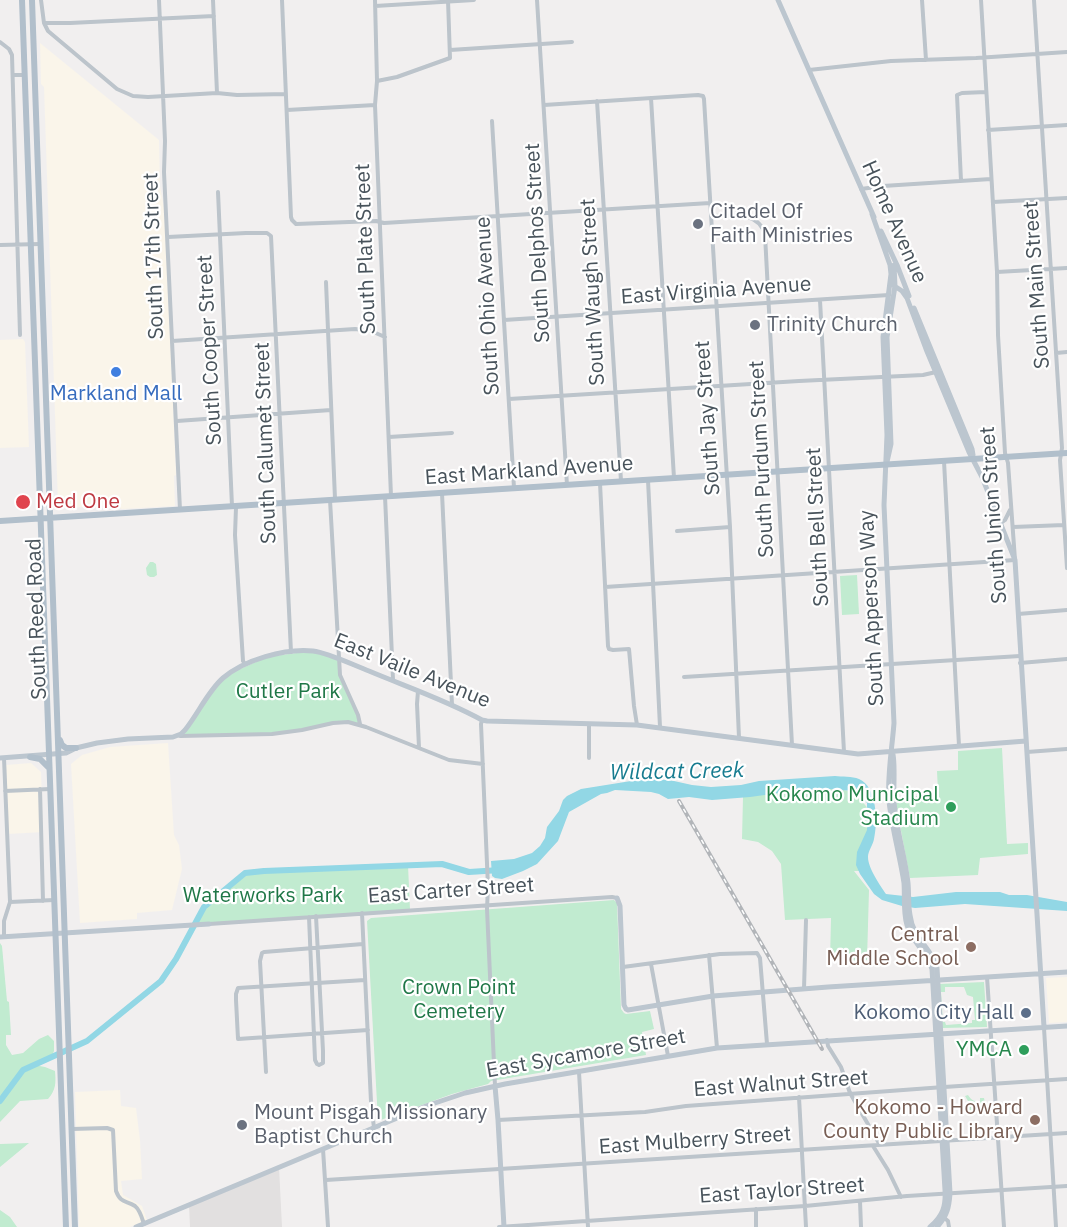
<!DOCTYPE html>
<style>
body{margin:0}
canvas{display:block;background:#f1efef}
</style>
<canvas width="1067" height="1227"></canvas>
<script>
const g = document.querySelector('canvas').getContext('2d');
g.lineJoin = 'round';
function fill(path, color) { g.fillStyle = color; g.fill(path, 'evenodd'); }
function stroke(path, color, width, dash) { g.strokeStyle = color; g.lineWidth = width; g.lineCap = dash ? 'butt' : 'round'; g.setLineDash(dash || []); g.stroke(path); }
function label(font, color, halo, rows, align = 'center') {
  g.font = font + ' "IBM Plex Sans",sans-serif'; g.lineWidth = 4.5; g.setLineDash([]); g.textBaseline = 'middle'; g.strokeStyle = halo; g.fillStyle = color; for (const [text, x, y, turn = 0] of rows) {
    g.save(); g.translate(x, y); g.rotate((+turn || 0) * Math.PI / 180); g.textAlign = isNaN(turn) ? turn : align; if (halo) g.strokeText(text, 0, 0); g.fillText(text, 0, 0); g.restore();
  }
}
const commercial = new Path2D(`
 M40,43L159,140L160,186L165,213L176,475L174,476L175,506L122,509L113,505L67,508L58,504L44,87L41,84Z
 M23,339L25,342L29,447L0,448V340Z
 M168,743L174,835L179,845L182,869L172,910L137,913V919L80,923L71,764L82,755L110,747Z
 M31,763L41,772L43,832L8,834L6,765Z
 M1067,977V1022L1049,1023L1046,978Z
 M120,1090L121,1106L136,1108L140,1140L142,1179L121,1181L123,1195L142,1206L147,1220L130,1227H79L75,1092Z`);
const education = new Path2D(`
 M279,1167L282,1227H190L189,1205Z`);
const green = new Path2D(`
 M150,562H153L156,564L157,575L154,577H150L147,575L146,568Z
 M857,575L859,614L842,615L840,576Z
 M311,651L338,659L340,675L356,709L360,724L339,722L286,733L184,736L181,734L215,687L227,675L267,657Z
 M1002,748L1007,844L1028,843V854L980,858L978,875L910,878L898,815L896,800L938,792L937,771L958,770V751Z
 M829,787L854,792L871,812L863,871H854L869,890L867,960L830,961L831,918L785,920L781,864L772,851L758,842L742,839L743,797Z
 M408,865L410,910L194,925L204,907L245,873L264,871Z
 M614,900L617,903L621,1009L624,1013L626,1014L650,1011L654,1029L642,1032L646,1055L491,1081L488,1084L452,1094L378,1121L367,921L371,918Z
 M0,943L2,946L7,1001L9,1002L11,1035H6V1045L12,1055L23,1053L39,1039L48,1035L54,1041V1051L51,1058L34,1065L45,1067L55,1071C56,1083 56,1090 48,1099L20,1101L0,1122Z
 M984,982L987,1027L942,1028L939,984ZM945,987H964L967,995L973,997L975,1020H972V1023L946,1025L945,1022H943L941,992H945Z
 M968,1095C971,1100 975,1102 980,1102V1098H984L985,1103L983,1110L965,1111L964,1105L967,1107L968,1105V1101L965,1096Z
 M29,1143L0,1167V1144Z
 M0,1210L10,1217L17,1227H0Z`);
const water = new Path2D(`
 M835,776C842,777 852,776 859,779C877,786 878,822 874,839C873,845 868,851 868,857C868,868 880,885 886,894L913,897L956,892H1000L1009,895H1027L1067,902V911L965,904L915,908L902,906L882,900L874,894L860,874L856,865L857,852L867,830V803L861,795L853,791L830,789L794,791L750,797L712,800L689,797L668,799L659,794L651,792L615,790L607,793L601,794L569,812L558,841L537,864L523,871L502,879L495,878L492,876L491,861L514,859L532,853L540,846L545,838L547,827L559,811L563,800L567,796L581,789L631,781L658,779L674,781L692,785L711,787L741,785L759,781Z`);
const river = new Path2D(`
 M0,1101L23,1070L87,1041L161,981L176,959L204,907L245,873L264,871L442,864L469,872L500,870`);
const street = new Path2D(`
 M41,0L44,23L48,31L117,89L133,96L148,97L217,93L237,95L286,94
 M159,0L165,141L164,172L180,510
 M213,0L217,93
 M282,0L291,217L292,220L296,224L376,221L384,223L710,203
 M375,0L377,81L375,105L391,496
 M537,0L567,485
 M922,0L926,60
 M1034,0L1062,448L1060,460L1067,568
 M375,6L474,0
 M44,23H70L214,16
 M0,42L9,49L12,55L20,335
 M450,50L572,42
 M809,70L891,61L976,58L1067,52
 M13,75H25
 M377,81L397,77L450,58L448,0
 M651,98L674,478
 M597,101L621,481
 M544,105L698,95L703,96L704,99L730,527L739,738
 M287,110L375,105
 M492,121L514,488
 M988,130L1067,125
 M961,181L957,95L962,93L986,92
 M861,189L883,186L991,179
 M218,192L232,506
 M993,202L1067,198
 M711,216C730,216 759,210 765,235L792,745
 M168,237L246,233H267L271,236L291,652
 M0,245L40,244
 M997,272L1067,268
 M326,282L335,499
 M820,300L844,752
 M504,320L889,295
 M172,341L355,329L371,331L385,337
 M1056,353L1067,352
 M509,399L799,381L923,375L936,372
 M177,421L331,410
 M389,437L452,433
 M944,461L959,746
 M648,480L660,727
 M600,483L608,646L609,649L613,650L629,649L634,706L637,725
 M442,493L452,705
 M385,496L393,680
 M330,500L340,675L358,715L360,724
 M236,507L235,535L243,661L245,664
 M1001,523L1005,520L1010,510
 M1013,527L1064,525
 M677,531L730,527
 M605,587L1015,560L1008,463L1005,453L998,335L997,272L981,0
 M1018,614L1067,610
 M1020,663L1067,659
 M684,677L1020,656
 M418,691L417,704L419,748
 M482,720L481,724L488,887L487,909L495,1086
 M589,724V758
 M180,736L272,734L302,730L333,723L348,722L366,727L449,760L483,764
 M1027,752L1067,749
 M4,758L10,902L4,921V937
 M40,789L43,901
 M5,791L50,789
 M10,902L54,900
 M362,913L371,1102L374,1128
 M309,917L315,1060L317,1064L319,1065L323,1063V1051L316,916
 M209,924L612,897L617,898
 M709,955L717,1048
 M651,964L668,1056
 M623,967L720,954L757,953L760,958L767,1044
 M987,977L1004,1227
 M365,980L238,988L236,994V1000L238,1039L368,1030
 M804,989L806,920
 M1044,1028L1056,1227
 M827,1040L828,1046L841,1067L850,1093L880,1145
 M266,1072L260,961L262,953L264,952L363,944
 M579,1072L588,1227
 M799,1097L806,1227
 M498,1120L645,1112L686,1106L944,1087L1067,1079
 M72,1129L107,1128L113,1130L116,1191C121,1204 126,1200 135,1206C140,1210 142,1218 144,1224
 M873,1146L888,1170L901,1197
 M323,1149L328,1227
 M326,1180L1067,1133
 M860,1201L861,1227
 M756,1209V1227
 M942,1216L948,1221L949,1227
 M499,1227L805,1206L907,1196L1067,1186`);
const secondary = new Path2D(`
 M778,0L874,217
 M872,214L890,265L891,274L883,337L887,435L884,505L894,723C892,750 887,775 889,801C892,829 900,856 904,883C905,897 903,912 907,925C912,942 927,952 932,969L945,1190C946,1206 943,1216 930,1227
 M881,231L897,265L909,296
 M890,283L902,291L907,298L926,349L969,452L982,477L1015,560L1044,1027
 M914,308L972,449L973,455
 M887,462L891,444L887,337L895,286L894,265
 M892,751C896,758 893,790 894,801C896,829 905,856 908,883C909,894 908,905 910,915C913,940 931,946 937,968L950,1193C949,1208 947,1216 937,1227
 M0,758L66,753L76,748L97,743L128,739L173,737L181,734L185,730C198,714 208,691 223,678C244,660 285,648 313,651C329,653 353,665 369,671C407,687 446,700 482,720L487,721L637,725L858,754L1026,741
 M617,898L620,906L624,1005L626,1009L628,1010L713,996L828,987L1067,972
 M0,937L209,924
 M495,1086L498,1120L504,1227
 M136,1227L426,1106L465,1093L505,1084L717,1048L1067,1026`);
const primary = new Path2D(`
 M22,0L66,1227
 M32,0L75,1227
 M0,521L1067,453
 M60,740L62,745L66,748H76
 M30,757L40,759L49,768`);
const rail = new Path2D(`
 M679,801L822,1049`);
const markers = [
 [698,224,6,"#6b7280"],
 [755,325,6,"#6b7280"],
 [116,372,6,"#3f7fe0"],
 [23,502,8,"#e0444e"],
 [951,807,6,"#2e9e5b"],
 [971,947,6,"#8d6e63"],
 [1026,1013,6,"#5c6f8a"],
 [1024,1050,6,"#2e9e5b"],
 [1035,1120,6,"#8d6e63"],
 [242,1125,6,"#6b7280"]
];
const worshipNames = [
 ["Citadel Of",710,212],
 ["Faith Ministries",710,236],
 ["Trinity Church",767,325],
 ["Mount Pisgah Missionary",254,1113],
 ["Baptist Church",254,1137]
];
const streetNames = [
 ["Home Avenue",894,222,66],
 ["South Delphos Street",538,243,-93],
 ["South Plate Street",366,249,-92],
 ["South 17th Street",154,256,-92],
 ["South Main Street",1037,285,-94],
 ["East Virginia Avenue",716,291,-4],
 ["South Waugh Street",593,292,-93],
 ["South Ohio Avenue",488,306,-93],
 ["South Cooper Street",210,350,-93],
 ["South Jay Street",708,418,-94],
 ["South Calumet Street",266,443,-92],
 ["South Purdum Street",762,459,-93],
 ["East Markland Avenue",529,471,-4],
 ["South Union Street",994,515,-94],
 ["South Bell Street",818,527,-93],
 ["South Apperson Way",872,608,-93],
 ["South Reed Road",37,619,-92],
 ["East Vaile Avenue",412,671,22],
 ["East Carter Street",451,891,-4],
 ["East Sycamore Street",586,1054,-10],
 ["East Walnut Street",781,1084,-4],
 ["East Mulberry Street",695,1141,-4],
 ["East Taylor Street",782,1191,-4]
];
const shopNames = [
 ["Markland Mall",116,394]
];
const healthNames = [
 ["Med One",36,502]
];
const parkNames = [
 ["Cutler Park",288,692],
 ["Waterworks Park",263,896],
 ["Crown Point",459,988],
 ["Cemetery",459,1012]
];
const leisureNames = [
 ["Kokomo Municipal",939,795],
 ["Stadium",939,819],
 ["YMCA",1012,1050]
];
const educationNames = [
 ["Central",959,935],
 ["Middle School",959,959],
 ["Kokomo - Howard",1023,1108],
 ["County Public Library",1023,1132]
];
const serviceNames = [
 ["Kokomo City Hall",1014,1013]
];
const waterNames = [
 ["Wildcat Creek",677,772,-1]
];
fill(commercial, '#faf5ea');
fill(education, '#e2e0e0');
fill(green, '#c1ebd0');
fill(water, '#92d7e5');
stroke(river, '#92d7e5', 6);
stroke(street, '#bcc4cb', 4);
stroke(secondary, '#bcc6cf', 5);
stroke(primary, '#b1bfcb', 6);
stroke(rail, '#b2b5b9', 4);
stroke(rail, '#fff', 1.5, [4.5]);
for (const [x, y, r, color] of markers) { const dot = new Path2D(); dot.arc(x, y, r, 0, 2 * Math.PI); g.fillStyle = color; g.fill(dot); stroke(dot, '#fff', 2); }
label('21px', '#5b616d', '#fff', worshipNames, 'left');
label('21px', '#48535b', '#fff', streetNames);
label('21px', '#366cbe', '#fff', shopNames);
label('21px', '#be3a42', '#fff', healthNames, 'left');
label('21px', '#1f7747', '#fff', parkNames);
label('21px', '#27864d', '#fff', leisureNames, 'right');
label('21px', '#785e54', '#fff', educationNames, 'right');
label('21px', '#4e5e75', '#fff', serviceNames, 'right');
label('italic 22px', '#177c90', '#fff', waterNames);
</script>
